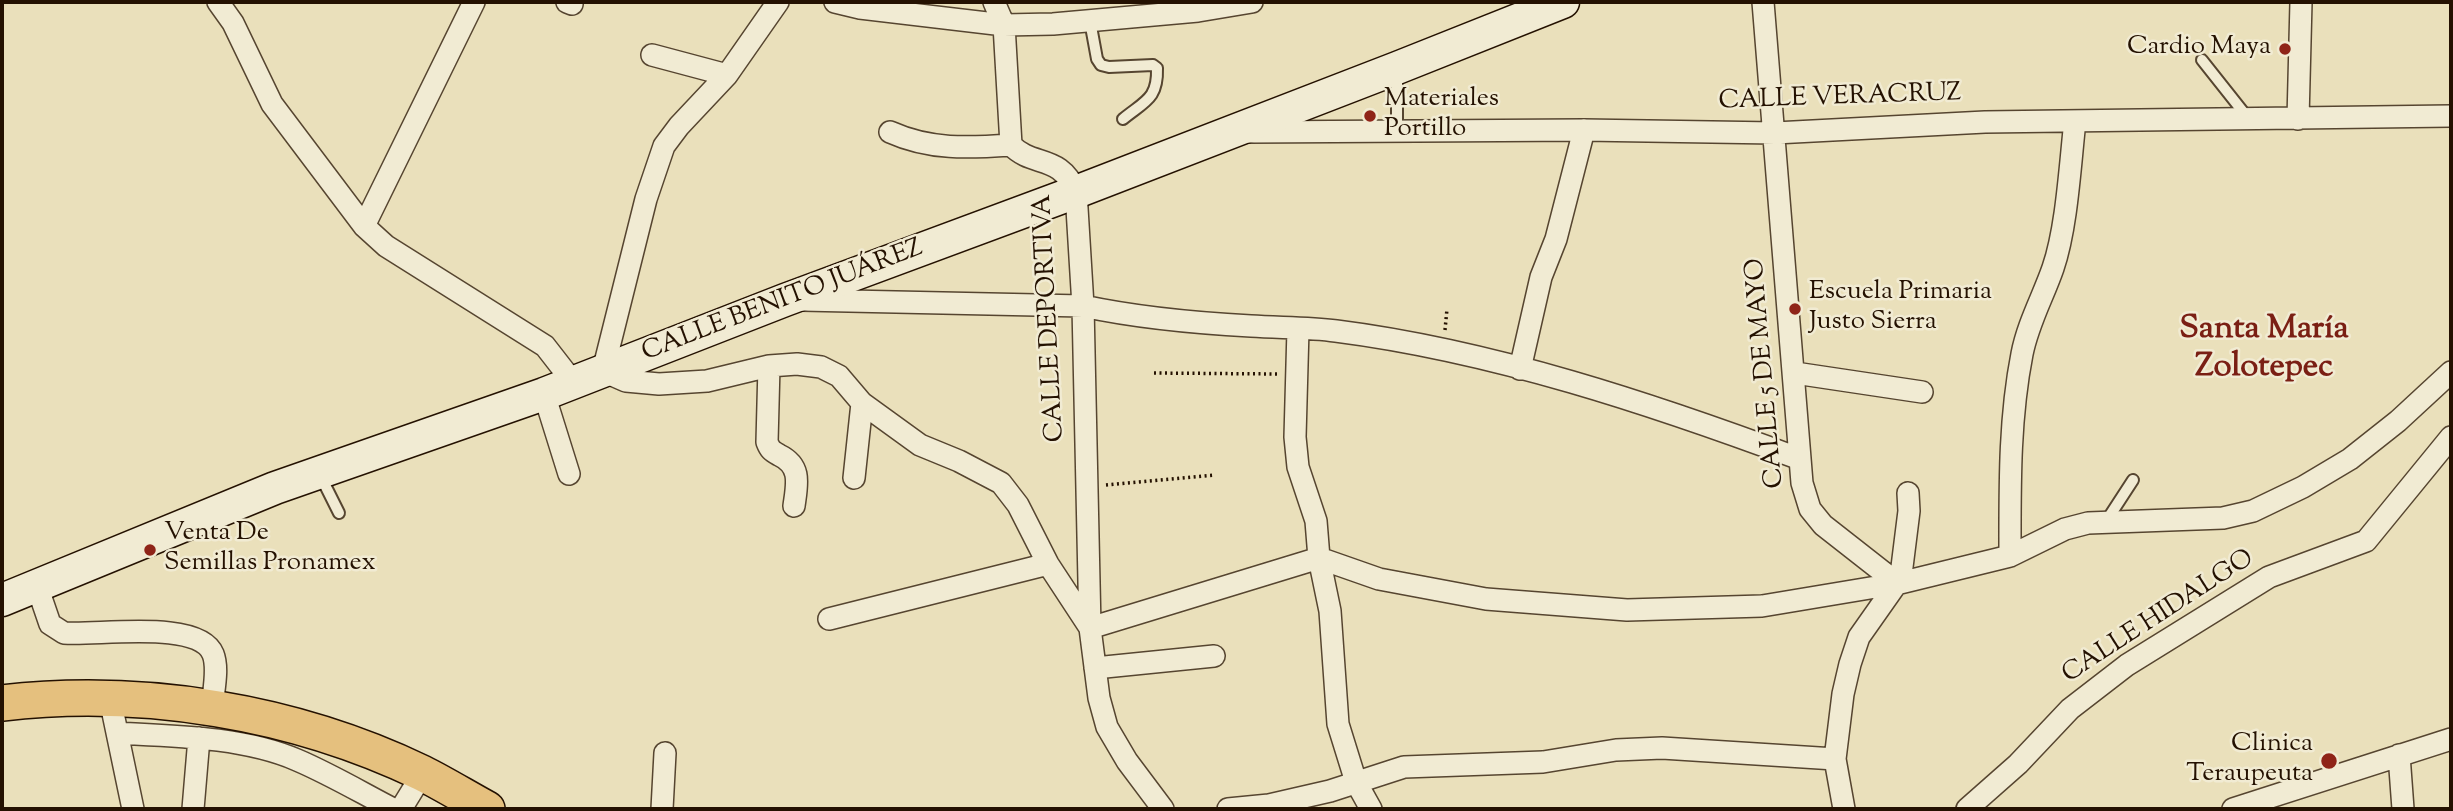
<!DOCTYPE html>
<meta charset="utf-8">
<style>
body{margin:0}
#map{position:relative;width:2453px;height:811px;overflow:hidden;background:#eae0bb;font-family:"Sorts Mill Goudy",serif}
canvas{display:block}
.frame{position:absolute;inset:0;border:4px solid #241101;pointer-events:none}
</style>
<div id="map">
<canvas width="2453" height="811"></canvas>
<div class="frame"></div>
</div>
<script>
const g = document.querySelector('canvas').getContext('2d');
g.lineJoin = 'round';
function stroke(path, color, width, dash) { g.strokeStyle = color; g.lineWidth = width; g.lineCap = dash ? 'butt' : 'round'; g.setLineDash(dash || []); g.stroke(path); }
function label(font, color, halo, rows, align = 'center') {
  g.font = font + ' "Sorts Mill Goudy",serif'; g.lineWidth = 5; g.setLineDash([]); g.textBaseline = 'middle'; g.strokeStyle = halo; g.fillStyle = color; for (const [text, x, y, turn = 0] of rows) {
    g.save(); g.translate(x, y); g.rotate((+turn || 0) * Math.PI / 180); g.textAlign = isNaN(turn) ? turn : align; if (halo) g.strokeText(text, 0, 0); g.fillText(text, 0, 0); g.restore();
  }
}
const path = new Path2D(`
 M1445,330L1447,309
 M1154,373L1277,374
 M1106,485L1215,475`);
const lane = new Path2D(`
 M1090,21L1097,59L1101,65L1109,67L1153,65L1157,68C1158,99 1145,101 1123,119
 M2202,60L2248,118
 M1397,131V71
 M320,475L339,513
 M2105,523L2133,480`);
const street = new Path2D(`
 M218,2L233,23L272,104L364,226L386,246L545,346L573,382
 M567,2L572,4
 M778,2L727,75L679,126L664,146L646,199L603,371L626,381L659,384L707,381L769,366L797,364L821,367L839,376L862,403L920,445L959,461L1001,483L1018,505L1048,564L1090,628
 M835,2L860,8L1004,25L1053,24L1198,11L1252,2
 M994,2L1004,25L1011,145C1033,168 1060,153 1076,192L1083,306L1090,628L1099,698L1107,727L1127,761L1163,809
 M1763,2L1802,483L1810,509L1823,525L1897,583L1859,637L1850,664L1843,694L1835,759L1844,809
 M652,55L727,75
 M2298,119L2301,2
 M890,132C930,150 968,148 1011,145
 M1249,132L1584,130L1775,133L1985,122L2451,116
 M364,226L474,2
 M802,300L1083,306C1139,318 1195,323 1251,326C1279,328 1308,327 1336,331C1493,351 1652,404 1800,459
 M1298,329L1295,437L1298,467L1316,521L1319,558L1330,611L1338,724L1356,782L1371,809
 M769,366L767,442C770,450 772,451 779,455C802,466 797,484 794,506
 M1520,369L1541,277L1556,239L1584,130
 M1795,373L1922,392
 M544,394L569,474
 M854,478L862,403
 M2010,556C2010,488 2009,420 2022,354C2028,323 2043,297 2053,268C2067,227 2070,165 2075,121
 M1900,583L1909,511L1908,493
 M37,586L50,624L64,633C97,636 199,619 213,654C219,669 213,692 212,708
 M829,619L1048,564
 M1090,628L1319,558L1379,579L1486,599L1627,610L1762,606L1900,583L2010,556L2065,529L2088,523L2223,518L2253,511L2303,487L2350,459L2398,421L2451,372
 M1095,668L1214,656
 M110,699L133,809
 M117,733C174,736 244,737 297,760C330,774 362,793 393,809
 M2399,755L2403,809
 M193,809L199,738
 M401,809L423,773
 M662,809L665,753
 M1228,809L1269,805L1330,791L1404,767L1543,762L1616,750L1662,748L1835,759
 M1967,809L2018,764L2070,709L2127,665L2269,577L2366,541L2451,437
 M2233,809L2451,739`);
const secondary = new Path2D(`
 M2,600L275,488L544,394L785,300L1076,192L1397,68L1563,2`);
const primary = new Path2D(`
 M2,703C143,687 293,711 422,773C444,784 465,797 487,809`);
const markers = [
 [2285,49,7,"#8f2418"],
 [1370,116,7,"#8f2418"],
 [1795,309,7,"#8f2418"],
 [150,550,7,"#8f2418"],
 [2329,761,9,"#8f2418"]
];
const poiNames = [
 ["Cardio Maya",2271,49,"right"],
 ["Materiales",1384,101],
 ["Portillo",1384,131],
 ["Escuela Primaria",1809,294],
 ["Justo Sierra",1809,324],
 ["Venta De",164,535],
 ["Semillas Pronamex",164,565],
 ["Clinica",2313,746,"right"],
 ["Teraupeuta",2313,776,"right"]
];
const streetNames = [
 ["CALLE VERACRUZ",1840,99,-2],
 ["CALLE BENITO JUÁREZ",783,302,-21],
 ["CALLE DEPORTIVA",1051,318,-93],
 ["CALLE 5 DE MAYO",1767,373,-95],
 ["CALLE HIDALGO",2159,618,-33]
];
const districtNames = [
 ["Santa María",2264,331],
 ["Zolotepec",2264,369]
];
stroke(lane, '#564530', 14);
stroke(street, '#564530', 24);
stroke(secondary, '#241101', 35);
stroke(primary, '#241101', 38);
stroke(path, '#241101', 3.5, [2, 3.5]);
stroke(lane, '#f1ebd3', 10);
stroke(street, '#f1ebd3', 21);
stroke(secondary, '#f1ebd3', 32);
stroke(primary, '#e5c07e', 35);
for (const [x, y, r, color] of markers) { const dot = new Path2D(); dot.arc(x, y, r, 0, 2 * Math.PI); g.fillStyle = color; g.fill(dot); stroke(dot, '#f1ebd3', 2.5); }
label('26px', '#241101', '#f1ebd3', poiNames, 'left');
label('26px', '#241101', '#f1ebd3', streetNames);
label('bold 33px', '#7a1f14', '#f1ebd3', districtNames);
</script>
